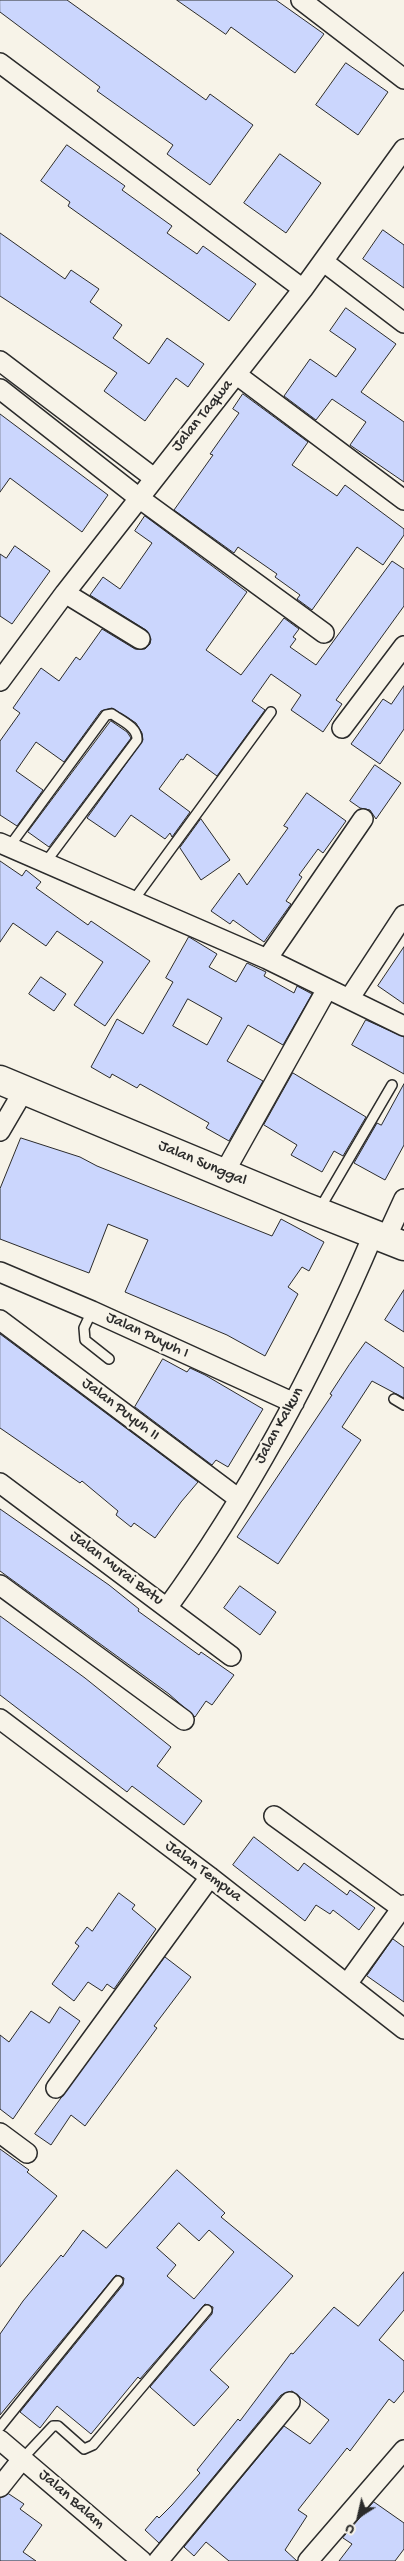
<!DOCTYPE html>
<style>
body{margin:0}
#map{position:relative;width:404px;height:2561px;overflow:hidden;background:#f7f3e8;font-family:"Gochi Hand",sans-serif}
canvas{display:block}
.north{position:absolute;left:334px;top:2491px;width:50px;height:50px;-webkit-text-stroke:4px #f7f3e8;paint-order:stroke;rotate:215deg;font-size:14px;font-weight:700;line-height:20px;text-align:center;color:#2b2b2b}
.north::after{content:'';display:block;margin:auto;width:18px;height:22px;background:#2b2b2b;clip-path:polygon(50% 0,100% 100%,50% 72%,0 100%)}
</style>
<div id="map">
<canvas width="404" height="2561"></canvas>
<div class="north">U</div>
</div>
<script>
const g = document.querySelector('canvas').getContext('2d');
g.lineJoin = 'round';
function fill(path, color) { g.fillStyle = color; g.fill(path, 'evenodd'); }
function stroke(path, color, width, dash) { g.strokeStyle = color; g.lineWidth = width; g.lineCap = dash ? 'butt' : 'round'; g.setLineDash(dash || []); g.stroke(path); }
function label(font, color, halo, rows, align = 'center') {
  g.font = font + ' "Gochi Hand",sans-serif'; g.lineWidth = 4.5; g.setLineDash([]); g.textBaseline = 'middle'; g.strokeStyle = halo; g.fillStyle = color; for (const [text, x, y, turn = 0] of rows) {
    g.save(); g.translate(x, y); g.rotate((+turn || 0) * Math.PI / 180); g.textAlign = isNaN(turn) ? turn : align; if (halo) g.strokeText(text, 0, 0); g.fillText(text, 0, 0); g.restore();
  }
}
const building = new Path2D(`
 M0,0H67L206,100L210,94L253,125L210,185L167,154L173,145L97,91L100,87L0,12Z
 M177,0H276L324,34L295,73L231,27L226,34Z
 M346,63L388,92L358,135L316,105Z
 M67,145L125,186L122,190L172,226L167,233L197,254L203,246L256,284L229,321L68,206L70,202L41,181Z
 M280,154L321,183L286,233L244,203Z
 M383,230L404,245V288L363,259Z
 M0,233L65,279L71,270L99,289L90,302L122,325L113,338L149,364L167,338L204,364L188,387L176,378L145,421L104,391L117,373L0,296Z
 M346,308L396,344L361,392L404,422V482L350,445L366,422L332,399L316,420L284,396L310,359L336,377L356,349L330,331Z
 M243,394L308,442L292,465L337,496L345,485L404,529V535L383,565L357,547L312,610L297,599L300,595L275,577L277,574L238,547L234,553L174,510L213,455L210,454L239,413L233,409Z
 M0,414L108,495L82,532L10,478L0,492Z
 M145,516L247,592L206,650L241,675L284,618L299,629L293,637L296,639L290,647L316,665L392,561L404,569V606L336,700L342,704L323,732L291,710L301,695L271,674L252,701L265,710L217,776L187,754L183,760L181,759L159,789L190,812L172,837L170,833L165,839L131,815L115,837L87,818L143,740L142,733L136,723L112,708L101,711L64,762L36,742L16,771L43,790L17,826L0,815V741L20,713L13,708L41,668L59,681L76,657L80,660L102,629L135,649H145L150,644L151,639L146,630L90,595L103,577L120,589L152,543L135,531Z
 M15,546L50,571L12,624L0,616V554L6,558Z
 M404,686V729L380,764L351,744L383,699L391,704Z
 M111,721L127,732L131,738L49,847L28,832Z
 M375,765L401,783L376,819L370,810L360,808L350,801Z
 M307,793L346,821L323,853L318,849L299,875L302,877L286,901L291,904L264,942L233,920L230,924L211,911L239,873L247,885L288,828L284,826Z
 M201,819L230,860L201,880L180,848Z
 M0,861L22,876L26,870L41,882L36,888L88,925L91,921L150,961L105,1026L74,1005L103,962L57,931L46,946L13,923L0,942Z
 M189,937L217,954L209,967L236,982L247,963L266,972L264,976L294,993L297,986L312,994L283,1045L248,1025L227,1061L263,1081L229,1141L206,1128L209,1123L140,1084L137,1088L112,1074L110,1078L91,1067L117,1019L143,1034L173,982L166,978ZM188,999L222,1018L207,1045L173,1026Z
 M404,947V1004L378,986Z
 M41,977L66,994L54,1011L29,994Z
 M366,1020L404,1037V1074L352,1045Z
 M293,1073L366,1117L343,1156L334,1151L322,1172L291,1155L297,1145L264,1125Z
 M404,1084V1145L385,1180L354,1163L377,1123L381,1125Z
 M21,1138L80,1157L97,1166L272,1236L281,1219L324,1242L309,1271L302,1267L288,1287L298,1294L265,1356L227,1335L125,1292L148,1240L108,1224L89,1273L0,1239V1189Z
 M404,1290V1332L385,1320Z
 M0,1334L198,1482L181,1502L155,1538L134,1523L131,1527L116,1515L118,1511L82,1481L80,1483L0,1428Z
 M366,1342L404,1368V1398L372,1381L342,1427L361,1440L278,1564L237,1537L332,1395L330,1394L349,1365Z
 M163,1359L187,1372L190,1368L205,1375L263,1409L228,1467L216,1460L212,1465L135,1407Z
 M0,1509L109,1585L139,1609L138,1611L199,1655L201,1652L234,1675L212,1705L206,1701L195,1717L169,1694L0,1571Z
 M240,1586L276,1612L260,1635L224,1608Z
 M0,1616L85,1678L171,1747L157,1766L202,1801L184,1825L132,1786L127,1792L0,1695Z
 M254,1837L298,1871L304,1863L347,1895L350,1890L375,1908L359,1930L333,1910L330,1914L316,1905L305,1921L233,1865Z
 M119,1893L135,1905L132,1909L156,1929L114,1989L107,1984L102,1991L88,1982L74,2001L52,1984L79,1946L75,1943L87,1927L92,1931Z
 M393,1939L404,1947V2002L367,1976Z
 M165,1957L191,1977L154,2026L157,2028L85,2126L71,2115L51,2145L35,2134Z
 M60,2007L80,2021L13,2119L0,2109V2035L9,2042L31,2011L49,2023Z
 M0,2149L29,2170L27,2172L57,2196L0,2267Z
 M177,2170L225,2213L221,2217L293,2276L210,2370L229,2387L194,2426L150,2387L212,2314L213,2307L205,2304L140,2379L138,2377L91,2434L57,2406L40,2428L20,2412L123,2285L124,2278L116,2275L0,2415V2334L23,2301L61,2255L63,2257L83,2230L106,2248ZM179,2223L199,2241L209,2230L234,2252L194,2299L167,2276L176,2265L157,2248Z
 M404,2272V2310L379,2340L404,2361V2391L394,2403L389,2399L350,2451L347,2448L298,2510L307,2516L285,2550L297,2561H229L206,2542L194,2556L184,2547L284,2426L310,2444L329,2420L292,2391L281,2395L159,2543L145,2530L157,2516L159,2518L172,2505L200,2473L197,2470L238,2419L240,2421L291,2353L293,2354L334,2307L358,2326Z
 M9,2494L24,2504L20,2509L42,2525L23,2552L36,2561H0V2498Z
 M374,2502L404,2523V2549L395,2561H339L352,2544L343,2538Z`);
const lane = new Path2D(`
 M9,847L106,715L112,714C120,720 138,727 137,740L45,863
 M133,901L271,712
 M319,1210L392,1085
 M92,1311L84,1328L85,1340L109,1359
 M394,1399L404,1405
 M0,2427L118,2281
 M23,2458L53,2426H58L84,2449L93,2445L207,2310`);
const street = new Path2D(`
 M301,0L404,79
 M0,63L303,289
 M324,262L404,323
 M0,361L154,478
 M237,375L404,500
 M0,389L139,498L324,633
 M65,593L140,639
 M0,681L65,593L303,289L404,149
 M342,728L404,646
 M0,843L267,959L404,1026
 M267,959L363,819
 M349,999L404,915
 M0,1131L24,1090
 M224,1173L327,989
 M386,1238L404,1199
 M0,1272L92,1311L294,1403
 M0,1320L239,1499
 M0,1483L231,1656
 M0,1585L184,1720
 M167,1608C251,1492 318,1365 374,1233
 M0,1719L210,1877L404,2029
 M274,1816L404,1910
 M347,1984L404,1905
 M56,2088L210,1877
 M0,2133L27,2153
 M0,2440L142,2561
 M0,2487L23,2458
 M158,2561L290,2402
 M308,2561L404,2450`);
const primary = new Path2D(`
 M0,1080L305,1207L404,1246`);
const streetNames = [
 ["Jalan Taqwa",203,416,-51],
 ["Jalan Sunggal",202,1164,23],
 ["Jalan Puyuh I",147,1336,25],
 ["Jalan Puyuh II",120,1410,37],
 ["Jalan Kalkun",280,1426,-61],
 ["Jalan Murai Batu",116,1569,37],
 ["Jalan Tempua",203,1872,37],
 ["Jalan Balam",71,2500,41]
];
fill(building, '#cbd6fd');
stroke(building, '#2b2b2b', 1);
stroke(lane, '#2b2b2b', 12);
stroke(street, '#2b2b2b', 22);
stroke(primary, '#2b2b2b', 31);
stroke(lane, '#f7f3e8', 9);
stroke(street, '#f7f3e8', 19);
stroke(primary, '#f7f3e8', 28);
label('16px', '#2b2b2b', '#f7f3e8', streetNames);
</script>
